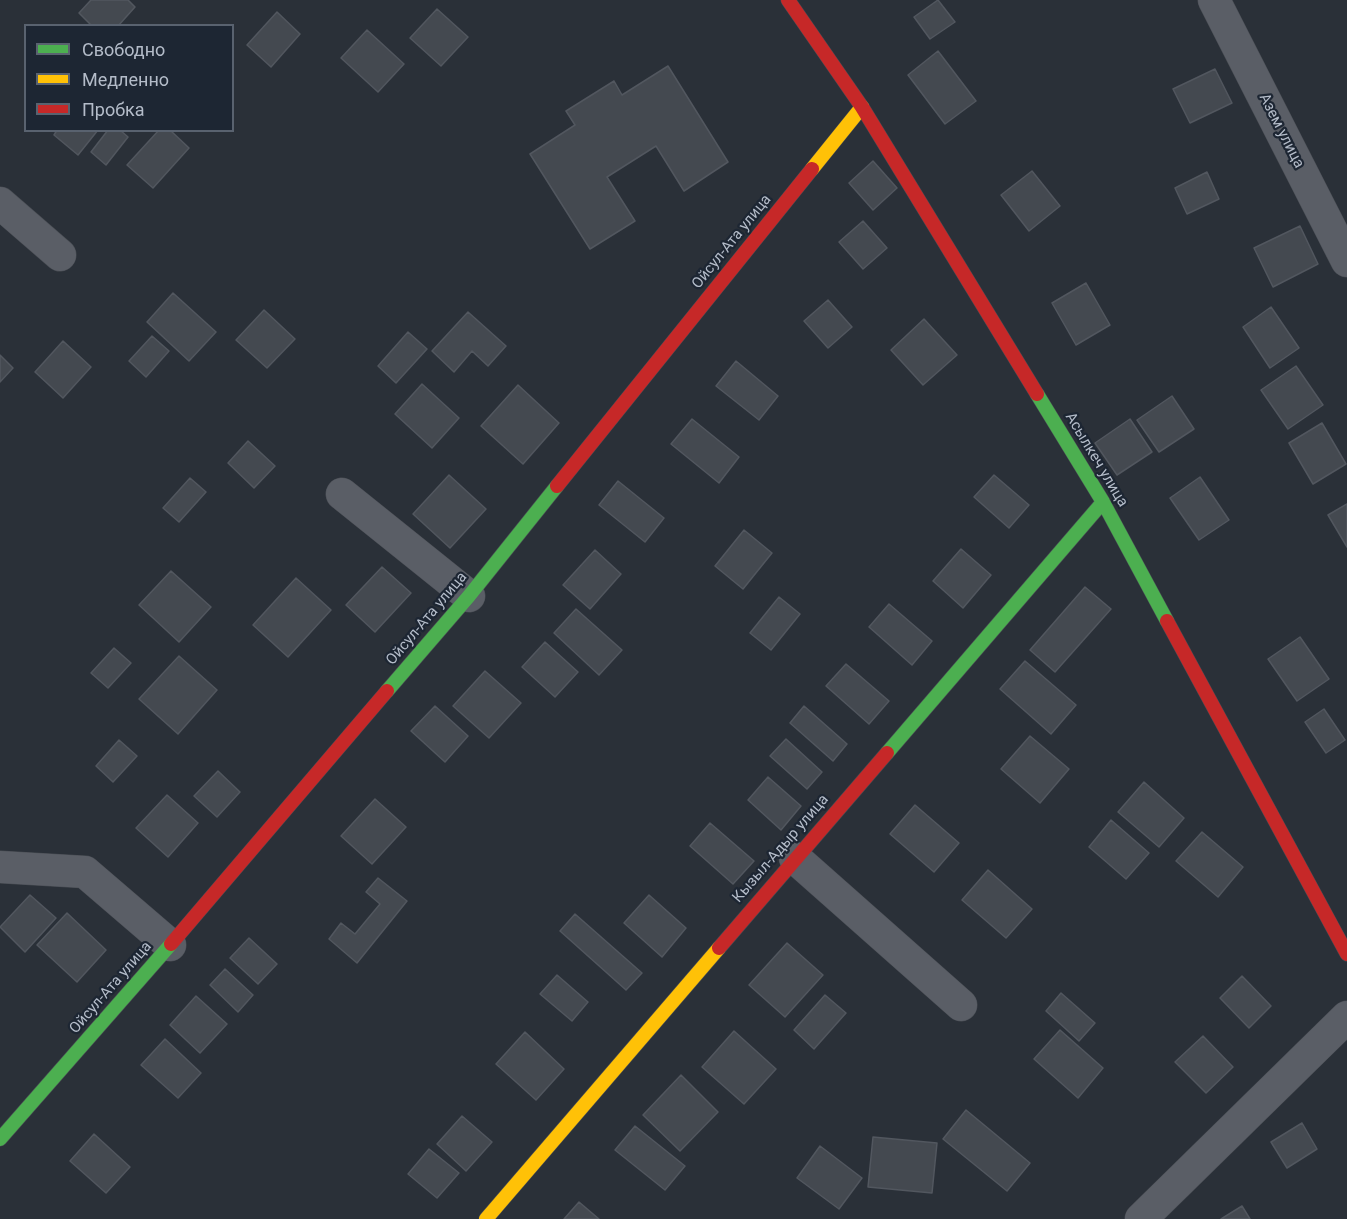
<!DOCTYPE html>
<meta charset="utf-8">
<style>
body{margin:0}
#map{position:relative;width:1347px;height:1219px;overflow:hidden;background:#2a3038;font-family:Roboto,sans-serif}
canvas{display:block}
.legend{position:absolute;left:24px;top:24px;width:210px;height:108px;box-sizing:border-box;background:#1d2633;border:2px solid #59626f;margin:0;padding:8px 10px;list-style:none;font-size:18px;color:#b4bcc9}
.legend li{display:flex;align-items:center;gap:12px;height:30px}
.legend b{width:30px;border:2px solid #59626f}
</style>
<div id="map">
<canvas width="1347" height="1219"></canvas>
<ul class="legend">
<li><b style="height:8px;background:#4caf50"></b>Свободно</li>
<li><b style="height:8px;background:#ffc107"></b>Медленно</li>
<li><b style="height:8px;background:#c62828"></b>Пробка</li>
</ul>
</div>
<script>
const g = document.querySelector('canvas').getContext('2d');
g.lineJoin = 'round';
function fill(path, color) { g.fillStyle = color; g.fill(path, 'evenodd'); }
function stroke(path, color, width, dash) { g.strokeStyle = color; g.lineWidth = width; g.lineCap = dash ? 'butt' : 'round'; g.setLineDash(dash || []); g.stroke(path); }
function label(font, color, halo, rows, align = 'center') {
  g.font = font + ' Roboto,sans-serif'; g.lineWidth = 4.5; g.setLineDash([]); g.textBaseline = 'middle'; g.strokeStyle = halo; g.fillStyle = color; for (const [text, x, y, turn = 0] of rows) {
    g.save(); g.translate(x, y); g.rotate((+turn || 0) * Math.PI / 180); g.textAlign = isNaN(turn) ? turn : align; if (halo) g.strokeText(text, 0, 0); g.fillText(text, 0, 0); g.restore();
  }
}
const building = new Path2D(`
 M91,0H128L135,7L118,26H92L79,13Z
 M938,0L955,22L930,39L914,17Z
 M437,9L468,37L441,66L410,38Z
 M277,12L300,34L271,67L247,45Z
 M367,30L404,64L378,92L341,58Z
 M938,51L976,101L945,124L908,75Z
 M668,66L728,162L684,191L656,146L607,177L635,221L590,249L530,154L575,125L566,111L614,81L622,95Z
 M1215,69L1232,103L1190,123L1173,89Z
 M57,130H98L78,155L54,135Z
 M108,130H120L128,137L106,165L91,152Z
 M159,130H170L189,148L153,188L127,165Z
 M873,161L897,188L873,210L849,183Z
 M1032,171L1060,206L1029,231L1001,195Z
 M1207,172L1219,199L1187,214L1175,188Z
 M863,221L887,248L863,269L839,242Z
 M1300,226L1318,264L1273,287L1254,248Z
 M1086,283L1110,325L1076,345L1052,303Z
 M173,293L216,332L189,361L147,322Z
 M828,300L852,327L828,348L804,321Z
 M1271,307L1299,348L1270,368L1243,327Z
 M264,310L295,339L267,368L236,340Z
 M468,312L506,346L488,366L472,351L454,372L432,351Z
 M924,319L957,355L923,385L891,350Z
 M408,332L427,349L396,383L378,366Z
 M152,336L169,351L146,377L129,361Z
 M63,341L91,367L63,398L35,372Z
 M0,355L13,368L0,382Z
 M736,361L778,396L759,420L716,386Z
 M1296,366L1323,405L1288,429L1261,390Z
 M422,384L459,418L432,448L395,414Z
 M518,385L559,423L523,464L481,426Z
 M1172,396L1194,429L1159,452L1137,420Z
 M692,419L739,457L719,483L671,444Z
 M1130,419L1152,452L1117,475L1095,443Z
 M1322,423L1346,464L1313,484L1289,443Z
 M248,441L275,466L254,488L228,463Z
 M449,475L486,509L450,548L413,514Z
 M994,475L1029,505L1009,528L974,497Z
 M1200,477L1229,520L1199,540L1170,498Z
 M190,478L206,492L179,522L163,508Z
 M618,481L664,518L645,542L599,505Z
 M1347,504V547L1328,515Z
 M744,530L772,553L743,589L715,566Z
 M961,549L991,575L963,608L933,581Z
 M595,550L621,574L590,609L563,585Z
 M382,567L411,593L375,632L346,605Z
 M171,571L211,607L179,642L139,605Z
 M296,578L331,610L288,657L253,625Z
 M1085,587L1111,609L1055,672L1030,650Z
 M779,597L800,614L771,650L750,633Z
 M889,604L932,641L912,665L869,627Z
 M576,609L622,650L599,675L554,633Z
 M1300,637L1329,679L1297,701L1268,659Z
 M545,642L578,672L555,697L522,667Z
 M114,648L131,663L108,688L91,673Z
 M179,656L217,690L178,734L139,699Z
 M1025,661L1076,705L1051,734L1000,689Z
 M846,664L889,701L869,724L826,686Z
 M485,671L521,703L489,738L453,706Z
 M435,706L468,736L445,762L411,731Z
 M804,706L847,744L833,761L790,723Z
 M1324,709L1345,740L1326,753L1305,722Z
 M1030,736L1069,769L1040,803L1001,769Z
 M786,739L822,772L807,789L770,756Z
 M119,740L137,756L113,782L96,766Z
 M218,771L240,792L217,817L194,796Z
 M768,777L801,806L781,830L748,800Z
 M1144,782L1184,818L1159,847L1118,812Z
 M167,795L198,823L168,857L136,828Z
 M375,799L406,827L372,864L341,836Z
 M915,805L959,843L934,872L890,834Z
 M1111,820L1149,853L1126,879L1089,847Z
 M710,823L754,861L733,884L690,846Z
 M1202,832L1243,867L1218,897L1176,861Z
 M988,870L1032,909L1006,938L962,900Z
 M378,878L407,901L357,963L329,939L341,923L355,934L380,904L366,892Z
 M30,895L56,918L25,952L0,927Z
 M649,895L686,928L662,957L624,923Z
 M67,913L106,950L77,982L37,945Z
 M575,914L642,973L626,990L560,931Z
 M249,938L277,964L258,984L230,958Z
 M787,943L823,975L785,1017L749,985Z
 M225,969L253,995L238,1012L210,985Z
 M557,975L588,1002L572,1021L540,994Z
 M1242,976L1271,1006L1249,1028L1220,998Z
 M1061,993L1095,1023L1079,1041L1046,1011Z
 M825,995L846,1013L814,1049L794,1030Z
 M196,996L227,1024L200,1053L170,1025Z
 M1060,1030L1103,1068L1078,1098L1034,1059Z
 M734,1031L776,1069L744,1104L702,1067Z
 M525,1032L564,1069L536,1100L496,1064Z
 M1203,1036L1233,1067L1206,1093L1175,1062Z
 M165,1039L201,1073L178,1098L141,1065Z
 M681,1075L718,1112L680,1151L643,1115Z
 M966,1110L1030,1163L1007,1191L943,1139Z
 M462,1116L492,1142L466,1171L437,1144Z
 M1302,1123L1317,1149L1287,1168L1271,1142Z
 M635,1126L685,1166L665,1190L615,1150Z
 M94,1134L130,1167L106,1193L70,1161Z
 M873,1137L937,1143L932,1193L868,1187Z
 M820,1146L862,1178L839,1209L797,1178Z
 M429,1149L459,1173L437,1198L408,1174Z
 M579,1202L599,1219H564Z
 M1242,1206L1250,1219H1221Z`);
const street = new Path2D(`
 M1214,0L1347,261
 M0,203L60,255
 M342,494L469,596
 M795,858L961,1005
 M0,867L85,872L170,945
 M1141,1219L1347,1017`);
const fast = new Path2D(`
 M1037,394L1103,502L1167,621
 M387,691L469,596L557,486
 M887,753L1103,502
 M0,1139L171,944`);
const slow = new Path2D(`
 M812,169L862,107
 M486,1219L719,948`);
const jam = new Path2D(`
 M788,0L862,107L1037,394
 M557,486L812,169
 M1167,621L1347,954
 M171,944L387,691
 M719,948L887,753`);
const streetNames = [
 ["Азем улица",1281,131,63],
 ["Ойсул-Ата улица",732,242,-51],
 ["Асылкеч улица",1096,460,59],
 ["Ойсул-Ата улица",427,619,-50],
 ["Кызыл-Адыр улица",781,849,-49],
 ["Ойсул-Ата улица",111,988,-49]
];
fill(building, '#444950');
stroke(building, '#52575f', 1.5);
stroke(street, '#484c53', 33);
stroke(fast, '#484c53', 15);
stroke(slow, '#484c53', 15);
stroke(jam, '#484c53', 15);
stroke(street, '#5a5e66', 32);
stroke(fast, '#4caf50', 14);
stroke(slow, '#ffc107', 14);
stroke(jam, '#c62828', 14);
label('15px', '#b4bcc9', '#1d2633', streetNames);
</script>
